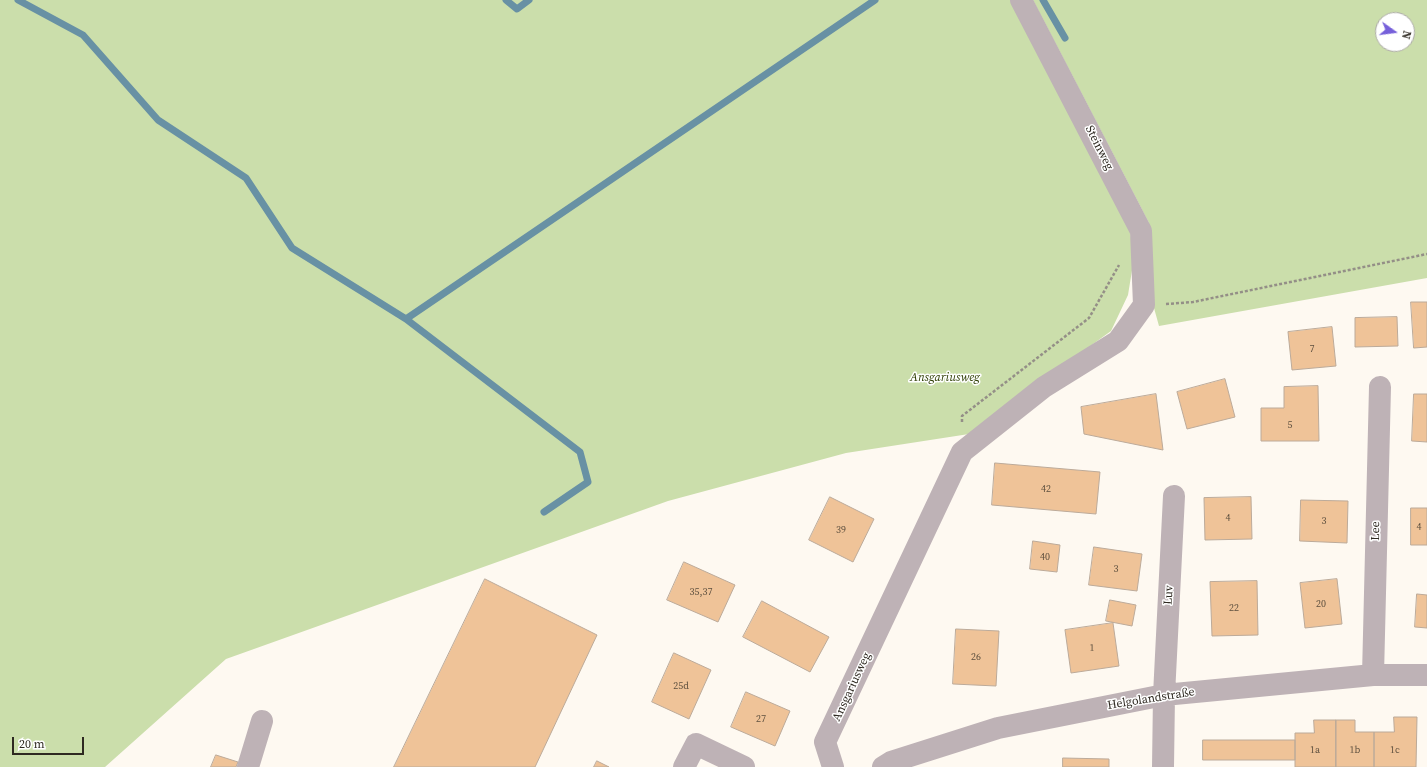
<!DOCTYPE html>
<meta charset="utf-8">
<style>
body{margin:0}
#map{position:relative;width:1427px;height:767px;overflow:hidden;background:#fef9f1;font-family:"Source Serif 4",serif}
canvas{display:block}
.north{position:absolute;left:1375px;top:12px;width:40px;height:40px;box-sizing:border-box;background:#fff;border:1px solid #aba9a6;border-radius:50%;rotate:104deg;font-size:11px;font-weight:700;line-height:16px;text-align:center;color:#2e2921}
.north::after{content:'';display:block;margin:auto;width:14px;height:18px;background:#7660da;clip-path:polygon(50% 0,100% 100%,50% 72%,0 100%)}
.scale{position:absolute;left:12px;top:737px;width:72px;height:18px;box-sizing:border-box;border:2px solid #2e2921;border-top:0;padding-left:5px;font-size:12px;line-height:14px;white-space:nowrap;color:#2e2921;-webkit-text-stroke:3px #fff;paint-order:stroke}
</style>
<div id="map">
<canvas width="1427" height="767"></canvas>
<div class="north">N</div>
<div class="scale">20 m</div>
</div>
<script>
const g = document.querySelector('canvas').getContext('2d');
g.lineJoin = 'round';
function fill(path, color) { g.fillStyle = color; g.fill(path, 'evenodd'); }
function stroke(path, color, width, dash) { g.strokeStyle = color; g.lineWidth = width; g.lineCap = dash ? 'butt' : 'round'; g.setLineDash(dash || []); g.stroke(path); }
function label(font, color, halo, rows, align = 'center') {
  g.font = font + ' "Source Serif 4",serif'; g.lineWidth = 3; g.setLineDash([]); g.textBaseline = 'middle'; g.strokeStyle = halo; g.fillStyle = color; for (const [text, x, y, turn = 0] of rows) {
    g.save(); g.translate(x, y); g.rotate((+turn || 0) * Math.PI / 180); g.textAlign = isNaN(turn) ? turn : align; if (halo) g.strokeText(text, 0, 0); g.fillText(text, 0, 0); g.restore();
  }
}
const green = new Path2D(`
 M0,0H1011L1128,218L1134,258L1128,295L1111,331L969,434L846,453L668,501L226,659L105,767H0Z
 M1033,0H1427V278L1159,326L1149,290V223ZM1383,20H1407V44H1383Z`);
const stream = new Path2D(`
 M18,0L83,35L158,120L246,178L292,248L406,319L875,0
 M506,0L517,9L529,0
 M1043,0L1065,38
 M406,319L580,452L588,482L544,512`);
const building = new Path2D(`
 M1411,302H1427V347L1414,348Z
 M1397,317L1398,346L1355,347V318Z
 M1332,327L1336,366L1292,370L1288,332Z
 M1225,379L1235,417L1187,429L1177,392Z
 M1318,386L1319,441H1261V408H1284V387Z
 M1156,394L1163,450L1084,434L1081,407Z
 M1414,394H1427V442L1412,441Z
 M995,463L1100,472L1096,514L992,505Z
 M830,497L874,519L853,562L809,540Z
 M1251,497L1252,539L1205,540L1204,498Z
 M1301,500L1348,501L1347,543L1300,541Z
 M1411,508H1427V545H1411Z
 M1033,541L1060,545L1057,572L1030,569Z
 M1094,547L1142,554L1137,591L1089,585Z
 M684,562L735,585L718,622L667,600Z
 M485,579L597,635L535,767H394Z
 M1337,579L1342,624L1305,628L1300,583Z
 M1257,581L1258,635L1212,636L1210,582Z
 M1417,594L1427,595V628L1415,627Z
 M1110,600L1136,605L1132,626L1106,621Z
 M762,601L829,637L810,672L743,637Z
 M1113,623L1119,666L1071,673L1065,630Z
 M956,629L999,631L996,686L953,684Z
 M674,653L711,670L689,719L652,702Z
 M746,692L790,711L775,746L731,727Z
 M1394,717H1417L1416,767H1374V732H1394Z
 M1314,720H1336V767H1295V733H1314Z
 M1336,720H1355V732H1374V767H1336Z
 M1203,740H1295V760H1203Z
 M216,755L238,762L236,767H211Z
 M1063,758L1109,759V767H1063Z
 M597,761L609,767H594Z`);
const path = new Path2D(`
 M1166,304L1193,302L1427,254
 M962,422V416L1089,318L1119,265`);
const minor = new Path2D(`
 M1373,675L1380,387
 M248,767L262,721
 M684,767L696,744L744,767
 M833,767L825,742L962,452L1044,387L1118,341L1144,305L1141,231L1021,0
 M883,767L891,762L998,728L1164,695L1373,675H1427
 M1163,767L1164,695L1174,496`);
const numberNames = [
 ["7",1312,349],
 ["5",1290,425],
 ["42",1046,489],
 ["4",1228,518],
 ["3",1324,521],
 ["4",1419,527],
 ["39",841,530],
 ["40",1045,557],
 ["3",1116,569],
 ["35,37",701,592],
 ["20",1321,604],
 ["22",1234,608],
 ["1",1092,648],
 ["26",976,657],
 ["25d",681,686],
 ["27",761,719],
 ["1a",1315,750],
 ["1b",1355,750],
 ["1c",1395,750]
];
const streetNames = [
 ["Steinweg",1099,148,63],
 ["Lee",1376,531,-89],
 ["Luv",1169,595,-87],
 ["Ansgariusweg",852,687,-65],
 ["Helgolandstraße",1151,699,-9]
];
const parkNames = [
 ["Ansgariusweg",945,378]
];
fill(green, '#cbdeab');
stroke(stream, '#6891a4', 7);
fill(building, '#efc398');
stroke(building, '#bcaa99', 1);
stroke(path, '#948f87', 2.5, [3, 2]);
stroke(minor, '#beb2b6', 22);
label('10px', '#5e503f', null, numberNames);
label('12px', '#2e2921', '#fff', streetNames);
label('italic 12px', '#2c3c00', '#fff', parkNames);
</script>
